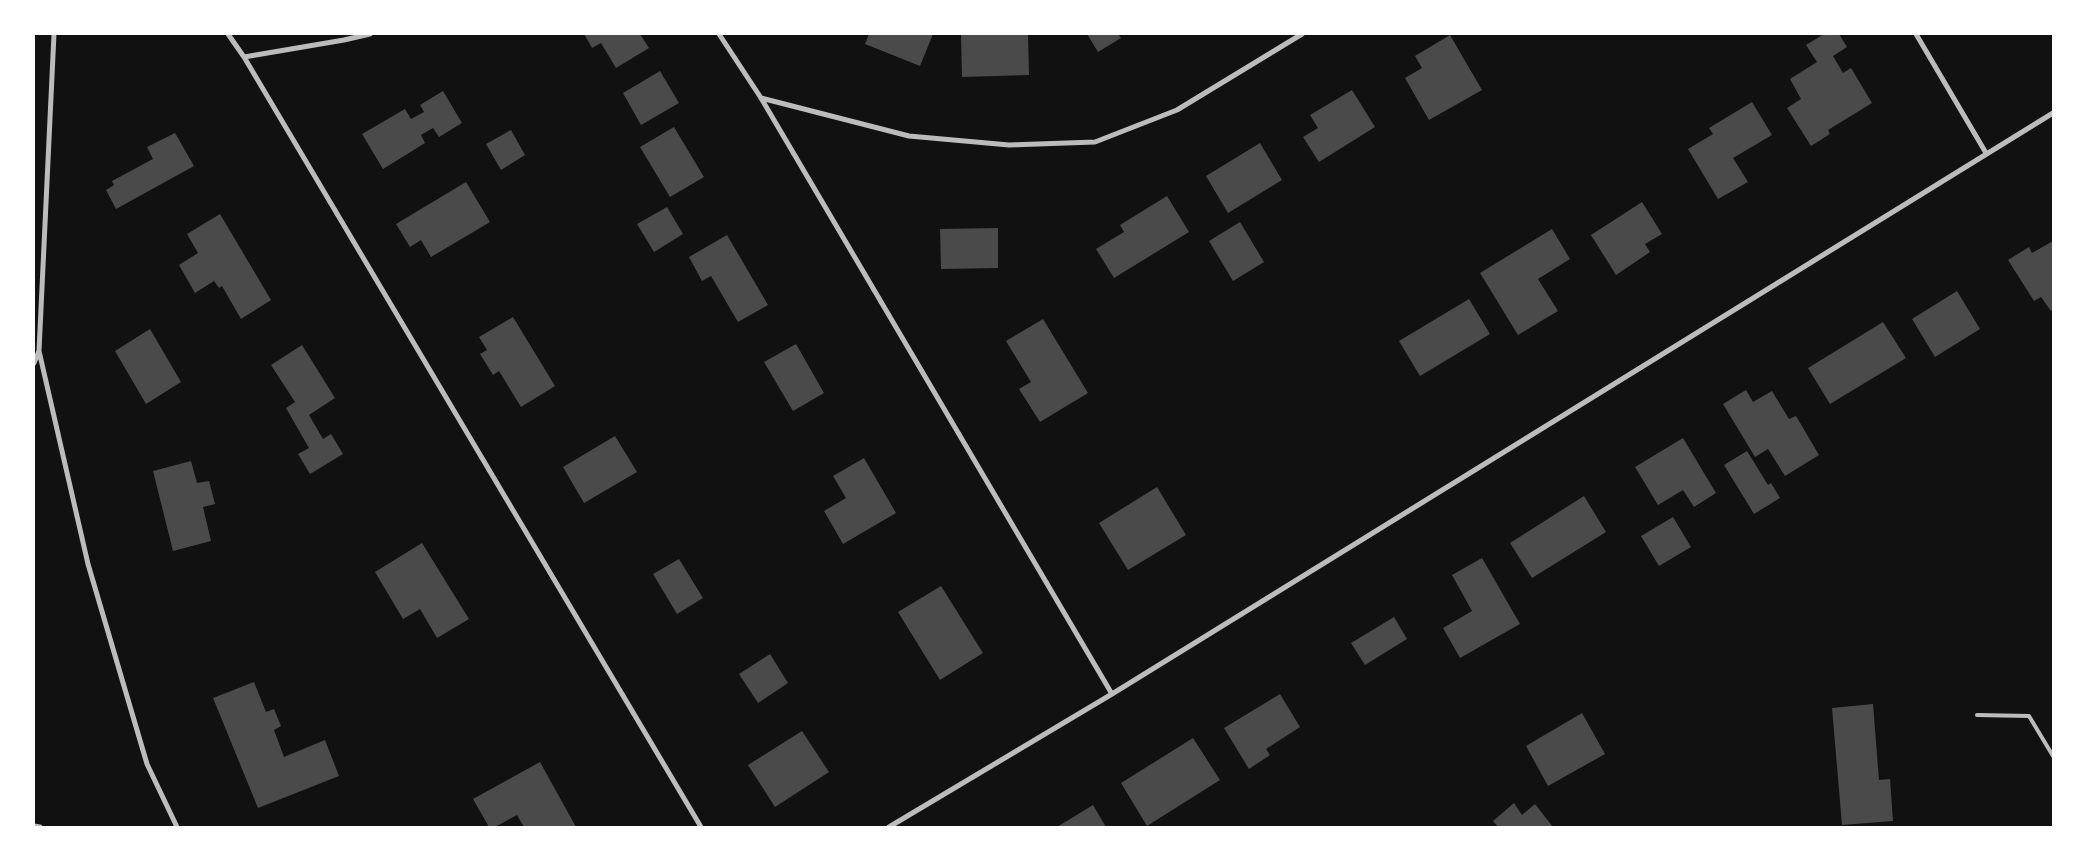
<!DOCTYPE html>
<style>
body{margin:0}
#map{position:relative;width:2087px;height:861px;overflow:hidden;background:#111;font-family:Arial,sans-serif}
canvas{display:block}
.frame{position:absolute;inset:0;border:35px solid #fff;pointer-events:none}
</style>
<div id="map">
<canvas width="2087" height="861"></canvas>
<div class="frame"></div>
</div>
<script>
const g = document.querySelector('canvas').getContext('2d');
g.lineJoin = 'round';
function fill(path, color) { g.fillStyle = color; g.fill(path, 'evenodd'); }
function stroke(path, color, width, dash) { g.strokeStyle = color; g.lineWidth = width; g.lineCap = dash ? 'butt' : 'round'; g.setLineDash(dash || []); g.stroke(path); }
const building = new Path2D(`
 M584,34H640L649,48L616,68L601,43L592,48Z
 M869,34H933L920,66L865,44Z
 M1000,34H1028L1029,75L962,77L961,35Z
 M1087,34H1118L1121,38L1098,52Z
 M1824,34H1839L1847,47L1833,56L1843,73L1851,68L1872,103L1828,130L1830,134L1811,146L1787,108L1801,99L1790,79L1817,62L1806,45Z
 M1450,35L1482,90L1429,120L1405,78L1422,68L1415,56Z
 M660,71L679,103L641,125L623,93Z
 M1352,90L1375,127L1319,162L1303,137L1318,128L1310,115Z
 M443,91L462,123L439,137L433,128L421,135L425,143L383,169L362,134L405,109L411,119L424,112L420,105Z
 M1752,102L1772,135L1733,158L1748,182L1718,199L1688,149L1713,134L1709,128Z
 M674,127L704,177L670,197L640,147Z
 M511,130L525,155L501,170L486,144Z
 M175,133L194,166L116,209L106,190L114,185L112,181L153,159L147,147Z
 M1260,143L1282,180L1228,213L1206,176Z
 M466,182L490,222L431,257L421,240L410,247L396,224Z
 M1167,196L1189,232L1114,278L1096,249L1124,232L1120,225Z
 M1642,202L1662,234L1645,244L1650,252L1616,275L1591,235Z
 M667,207L683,234L654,252L637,224Z
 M220,214L271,300L241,319L222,286L219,288L214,281L195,293L179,265L198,253L187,234Z
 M1240,222L1264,262L1233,281L1209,241Z
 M998,228V268L941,269L940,229Z
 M1552,229L1570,259L1538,279L1558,311L1518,335L1480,273Z
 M727,235L768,305L738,322L711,276L702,281L689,257Z
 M2053,241V309L2051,311L2041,297L2034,301L2008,260L2029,247L2032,253Z
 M1957,291L1980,329L1935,357L1912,319Z
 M1469,299L1490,334L1420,376L1399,341Z
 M513,317L555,386L521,407L499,371L493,375L480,354L487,350L479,337Z
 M1043,319L1088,393L1040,422L1019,389L1031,382L1006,341Z
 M1883,322L1906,358L1830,404L1808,368Z
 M150,329L181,382L146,404L115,351Z
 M796,344L824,393L793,411L764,362Z
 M302,345L335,398L309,415L323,439L331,434L343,454L310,474L298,454L309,448L286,408L295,402L271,365Z
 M1746,390L1753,402L1772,391L1789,419L1796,416L1819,455L1785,476L1768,449L1755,457L1723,404Z
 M615,436L637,472L584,503L563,467Z
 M1683,438L1716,493L1694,507L1683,490L1658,505L1635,467Z
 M1747,451L1768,485L1771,483L1780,498L1754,514L1724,465Z
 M864,458L896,513L843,544L824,511L846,498L833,476Z
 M191,461L197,483L209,481L215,504L203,507L211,541L173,551L153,471Z
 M1157,487L1186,535L1128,570L1099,523Z
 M1584,496L1606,532L1532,578L1510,543Z
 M1673,517L1691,547L1659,566L1641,536Z
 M422,543L469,619L437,638L420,609L403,619L375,572Z
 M1482,558L1520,624L1460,658L1443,628L1472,611L1452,575Z
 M679,559L703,598L677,614L653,574Z
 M941,586L983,653L940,680L898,612Z
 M1394,617L1407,639L1365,665L1351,643Z
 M770,654L788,683L758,703L739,674Z
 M254,682L266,712L274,709L281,726L274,730L284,757L325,740L339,776L258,808L213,698Z
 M1280,694L1300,727L1266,749L1270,755L1249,769L1224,728Z
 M1873,704L1879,780L1890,779L1893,821L1842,825L1832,708Z
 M1582,713L1605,754L1548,786L1526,746Z
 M802,731L829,772L775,807L748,765Z
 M1193,738L1220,780L1147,826L1121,783Z
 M540,762L576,827H524L517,815L495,827H489L473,799Z
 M1514,803L1522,815L1535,804L1553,827H1498L1493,821Z
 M1093,805L1106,827H1057Z`);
const service = new Path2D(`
 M1977,715L2029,716L2053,756`);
const minor = new Path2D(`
 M228,34L244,57L701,827
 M719,34L761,98L1112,694
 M1916,34L1986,153
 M244,57L344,40L370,34
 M761,98L909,136L1009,145L1095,142L1177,110L1302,34
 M39,351L88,564L147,764L177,827
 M34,363L39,351L54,34
 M34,826L40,827
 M889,827L1112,694L2053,113`);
fill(building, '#4a4a4a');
stroke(service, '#bcbcbc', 4);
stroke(minor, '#bcbcbc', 5);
</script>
